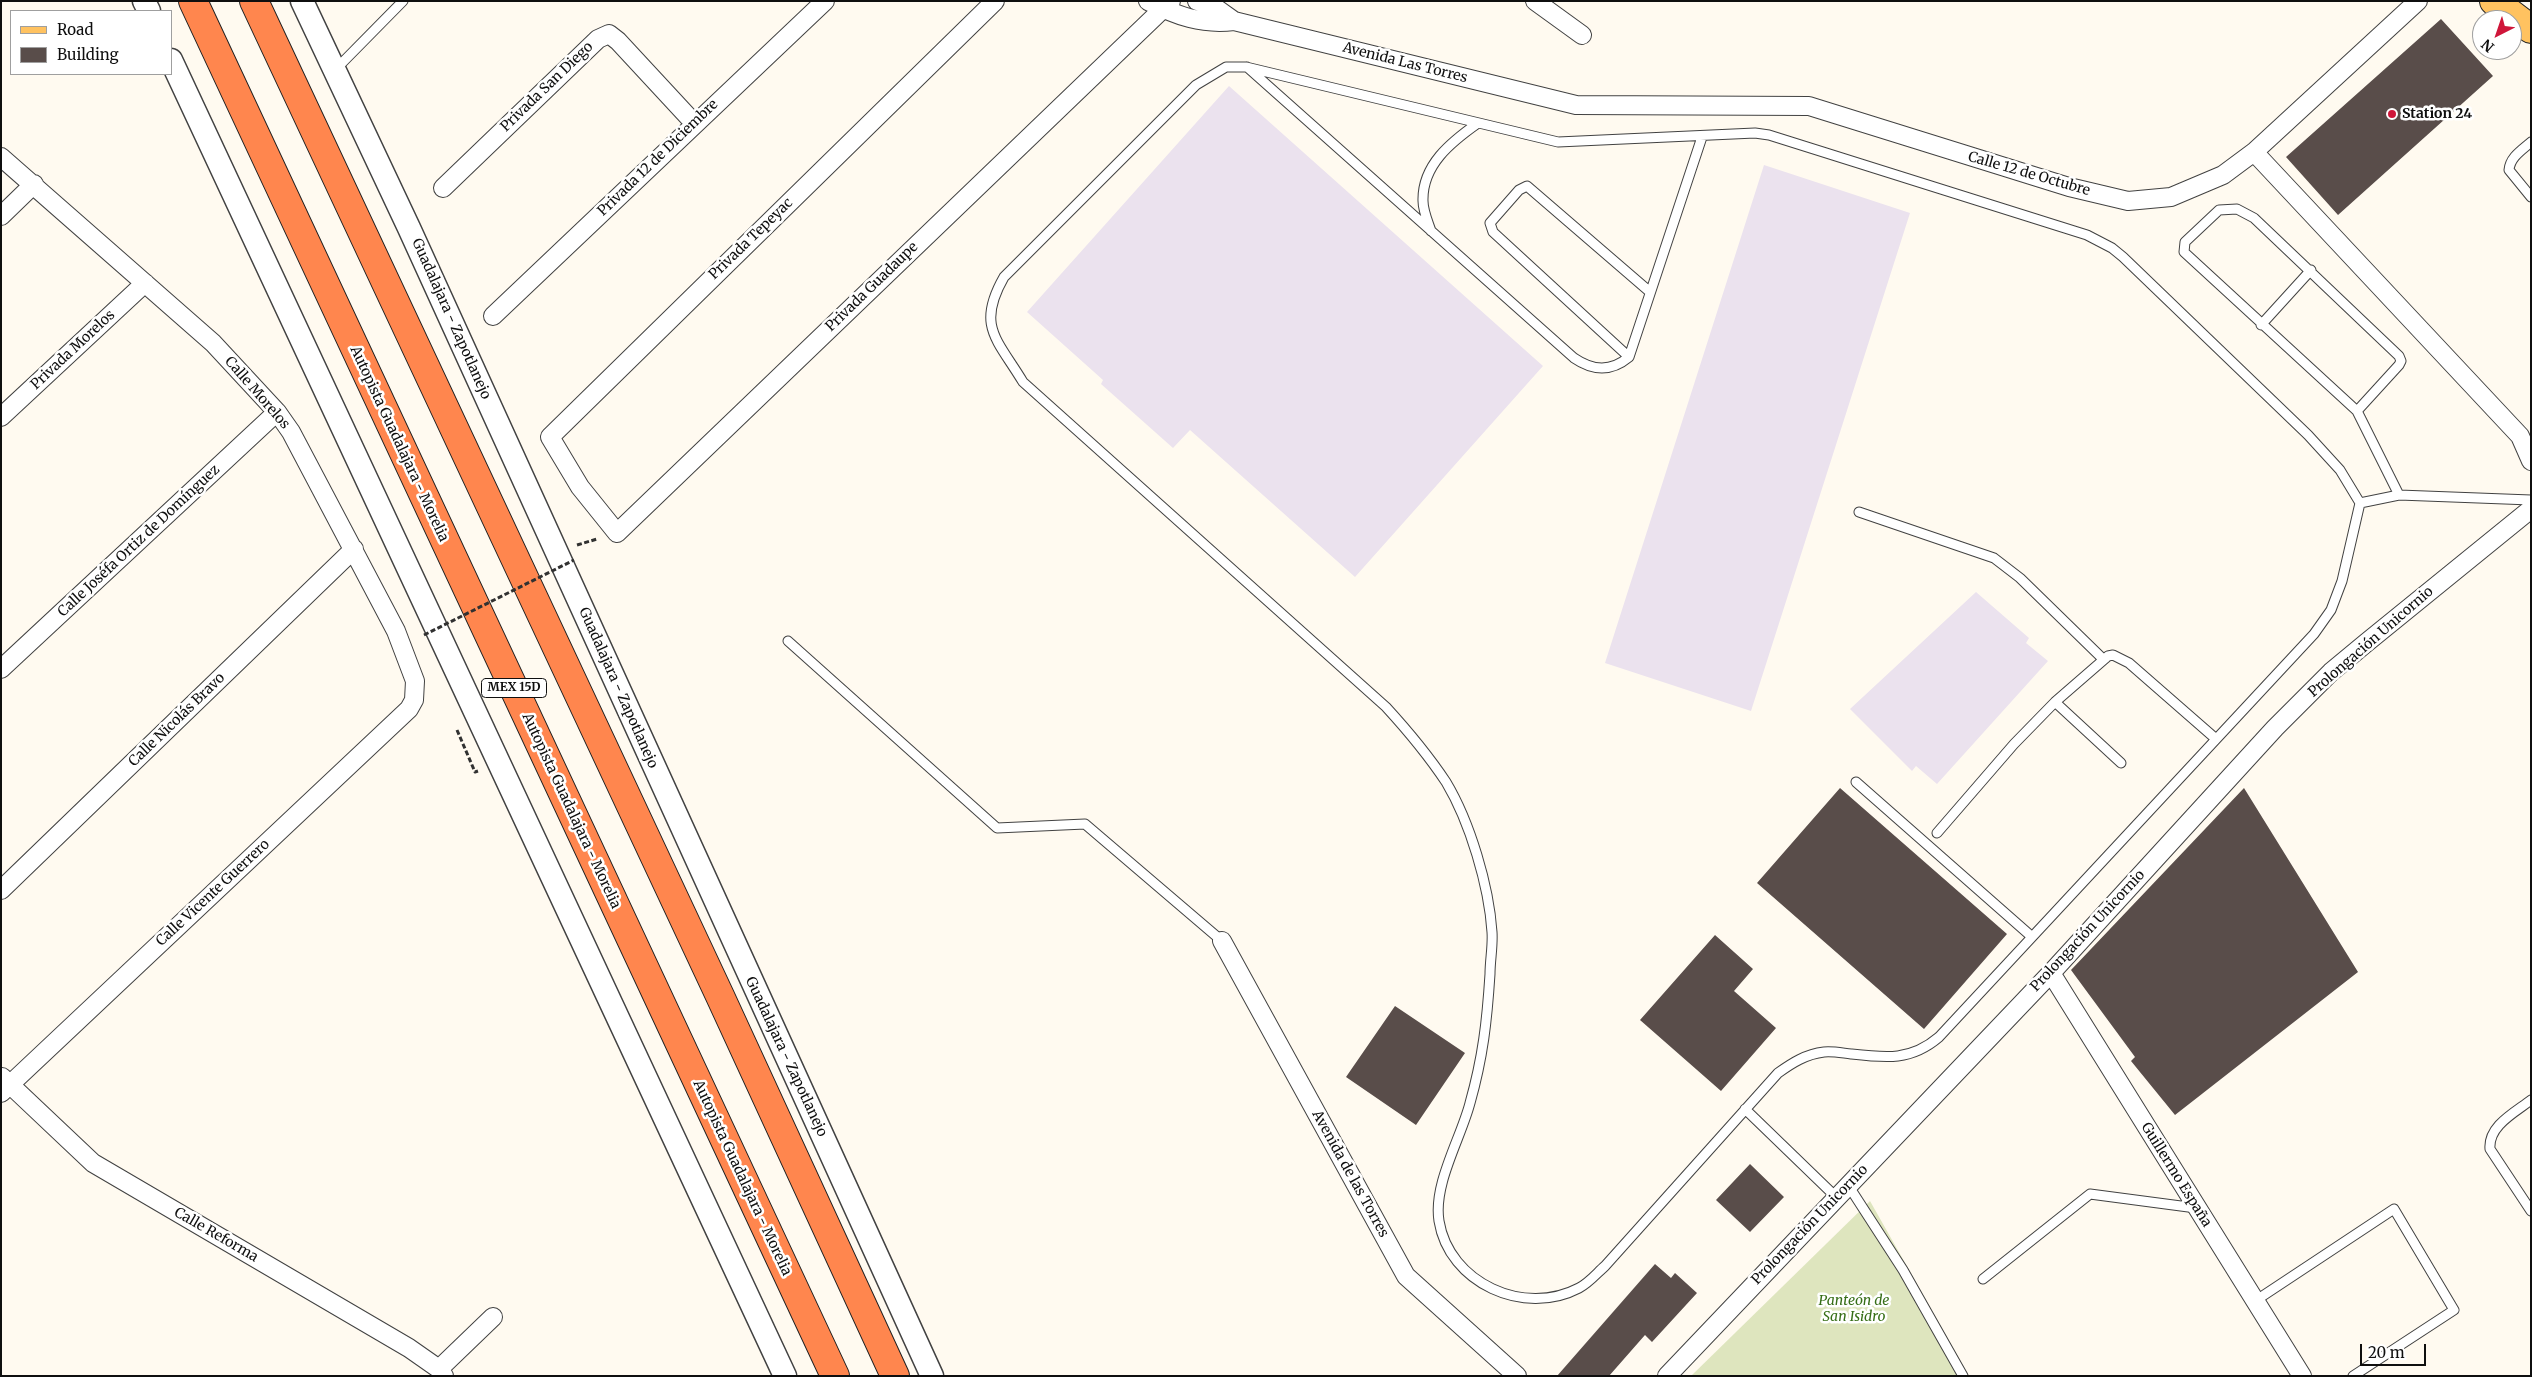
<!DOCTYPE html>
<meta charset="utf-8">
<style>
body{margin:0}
#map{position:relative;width:2532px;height:1377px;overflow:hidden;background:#fffaf0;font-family:Merriweather,serif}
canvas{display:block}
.frame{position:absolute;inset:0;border:2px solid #0f0f0f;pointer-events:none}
.legend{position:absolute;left:10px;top:10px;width:162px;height:65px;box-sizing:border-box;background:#fff;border:1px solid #9f9f9f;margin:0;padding:6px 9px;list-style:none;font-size:15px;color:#0f0f0f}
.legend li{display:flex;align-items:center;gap:10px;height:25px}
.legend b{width:25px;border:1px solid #9f9f9f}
.north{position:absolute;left:2472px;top:10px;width:50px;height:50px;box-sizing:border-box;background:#fff;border:1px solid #9f9f9f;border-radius:50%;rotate:221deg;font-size:14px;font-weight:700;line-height:20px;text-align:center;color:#0f0f0f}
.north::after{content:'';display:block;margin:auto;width:18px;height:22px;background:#cf163a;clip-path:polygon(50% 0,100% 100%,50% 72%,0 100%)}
.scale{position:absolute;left:2360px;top:1344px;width:66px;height:22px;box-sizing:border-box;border:2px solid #0f0f0f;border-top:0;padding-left:6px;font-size:15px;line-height:18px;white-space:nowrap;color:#0f0f0f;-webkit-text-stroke:4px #fff;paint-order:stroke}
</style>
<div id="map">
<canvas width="2532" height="1377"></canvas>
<div class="frame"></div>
<ul class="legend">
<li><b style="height:6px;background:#ffc260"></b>Road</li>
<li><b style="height:14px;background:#594d4a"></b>Building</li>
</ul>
<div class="north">N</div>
<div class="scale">20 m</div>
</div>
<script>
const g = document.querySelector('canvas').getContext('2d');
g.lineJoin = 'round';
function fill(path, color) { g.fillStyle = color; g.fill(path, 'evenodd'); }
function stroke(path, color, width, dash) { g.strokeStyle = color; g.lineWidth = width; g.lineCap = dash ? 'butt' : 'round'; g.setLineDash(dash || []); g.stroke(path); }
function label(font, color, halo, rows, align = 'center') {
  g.font = font + ' Merriweather,serif'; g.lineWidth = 5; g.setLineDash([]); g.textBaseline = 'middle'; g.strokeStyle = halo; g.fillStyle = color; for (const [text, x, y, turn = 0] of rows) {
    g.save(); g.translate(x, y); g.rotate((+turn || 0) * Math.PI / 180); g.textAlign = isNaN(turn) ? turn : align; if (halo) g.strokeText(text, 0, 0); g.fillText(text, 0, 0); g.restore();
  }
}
const industrial = new Path2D(`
 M1229,86L1543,366L1355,577L1190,430L1173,448L1101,384L1103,380L1027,312Z
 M1764,165L1910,213L1751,711L1605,663Z
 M1976,592L2029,638L2026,643L2048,661L1937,784L1916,766L1912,771L1850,709Z`);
const cemetery = new Path2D(`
 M1870,1201L1969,1376H1691Z`);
const building = new Path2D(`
 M2441,19L2493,76L2338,215L2286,157Z
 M1840,788L2007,934L1924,1029L1757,883Z
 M2244,788L2358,972L2175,1115L2131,1061L2135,1057L2071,970Z
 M1715,935L1753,969L1734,991L1776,1028L1721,1091L1640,1020Z
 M1395,1006L1465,1053L1416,1125L1346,1077Z
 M1750,1164L1784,1197L1750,1232L1716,1200Z
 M1655,1264L1671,1278L1675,1273L1697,1293L1652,1342L1645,1335L1609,1376H1557Z`);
const path = new Path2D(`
 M577,545L597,539
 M457,730L475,772L478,771`);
const service = new Path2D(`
 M1226,67H1246L1558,142L1755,133L1769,135L2087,235L2112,248L2123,257L2308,435L2340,470L2360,503L2342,581L2331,610L2314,634L1939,1037C1911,1061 1886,1058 1851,1054C1842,1053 1832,1051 1824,1052C1806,1054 1792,1063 1778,1073L1605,1266C1597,1273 1589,1283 1579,1288C1524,1317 1449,1283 1439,1221C1433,1184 1461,1138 1470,1103C1483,1057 1487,1021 1490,974C1490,960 1493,946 1492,932C1489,886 1470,822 1446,782C1428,755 1408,731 1386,707L1023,382C997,339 976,326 1004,277L1196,85Z
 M1247,67L1574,358C1593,371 1611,372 1629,357L1702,137
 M335,70L403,1
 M2531,142C2522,150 2510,157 2509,170L2531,197
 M1431,231C1428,222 1423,211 1423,201C1422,165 1451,142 1478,123
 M2261,325L2311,270
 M1629,357L1493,232L1490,223L1519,190L1527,186L1650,292
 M2357,411L2399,365L2401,361L2399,356L2254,218L2237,209L2219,210L2185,242L2184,252L2357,411L2399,495
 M2360,503L2399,495L2531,500
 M1859,512L1994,558L2020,578L2103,659
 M788,641L997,828L1085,824L1222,941
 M2055,702L2121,763
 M1856,782L2031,936
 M1937,833L2014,744L2055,702L2108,656L2113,655L2129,663L2216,739
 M2531,1100C2514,1113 2488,1126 2490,1149L2531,1211
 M1745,1109L1837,1198
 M1848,1185L1903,1270L1963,1376
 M1983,1279L2090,1194L2196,1208
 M2255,1301L2394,1209L2454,1310L2353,1376`);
const minor = new Path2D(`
 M995,1L550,437L580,487L617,533L1171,1
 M1148,1C1177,16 1202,25 1234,21L1576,105L1809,106L2069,187L2128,201L2171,197L2223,175L2254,152L2418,1
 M1197,1L1213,6L1234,21
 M1535,1L1582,35
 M2254,152L2520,436L2531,461
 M1,157L213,343L277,412L291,432L396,631L415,681L414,700L409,709L1,1093
 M443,188L598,39L609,34L618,41L694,123
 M1,216L34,184
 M493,316L825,1
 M1,417L145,283
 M1,669L277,412
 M1,890L354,549
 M1222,941L1406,1276L1517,1376
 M2051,973L2302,1376
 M2,1077L93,1163L409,1348L439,1369L444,1376
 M439,1369L493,1317
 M1667,1376L2051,973L2275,728L2331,672L2366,643L2531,509`);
const tertiary = new Path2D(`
 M144,1L149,11
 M302,1L409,228L932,1376
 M171,60L785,1376`);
const primary = new Path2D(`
 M2494,1L2531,29`);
const motorway = new Path2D(`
 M193,1L835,1376
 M254,1L720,996L895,1376`);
const pathBridge = new Path2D(`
 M424,635L574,560`);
const markers = [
 [2392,114,5,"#cf163a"]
];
const shields = [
 [514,688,65]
];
const shieldNames = [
 ["MEX 15D",514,688]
];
const streetNames = [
 ["Avenida Las Torres",1405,63,14],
 ["Privada San Diego",547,87,-44],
 ["Privada 12 de Diciembre",658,158,-44],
 ["Calle 12 de Octubre",2029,174,16],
 ["Privada Tepeyac",751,239,-44],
 ["Privada Guadaupe",872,287,-44],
 ["Guadalajara - Zapotlanejo",451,319,66],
 ["Privada Morelos",73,350,-43],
 ["Calle Morelos",257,393,49],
 ["Autopista Guadalajara - Morelia",399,444,65],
 ["Calle Joséfa Ortiz de Domínguez",139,541,-43],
 ["Prolongación Unicornio",2371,642,-41],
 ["Guadalajara - Zapotlanejo",618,688,66],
 ["Calle Nicolás Bravo",177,720,-44],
 ["Autopista Guadalajara - Morelia",571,811,65],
 ["Calle Vicente Guerrero",213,893,-43],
 ["Prolongación Unicornio",2088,931,-47],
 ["Guadalajara - Zapotlanejo",786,1057,65],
 ["Avenida de las Torres",1350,1174,61],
 ["Guillermo España",2176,1175,58],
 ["Autopista Guadalajara - Morelia",742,1178,65],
 ["Prolongación Unicornio",1810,1225,-46],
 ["Calle Reforma",216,1235,30]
];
const poiNames = [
 ["Station 24",2402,114]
];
const parkNames = [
 ["Panteón de",1854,1301],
 ["San Isidro",1854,1317]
];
fill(industrial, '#ebe2ee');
fill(cemetery, '#dee5be');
fill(building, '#594d4a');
stroke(service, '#424242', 11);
stroke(minor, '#424242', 20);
stroke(tertiary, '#424242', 25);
stroke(primary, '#202020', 30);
stroke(motorway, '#202020', 30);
stroke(path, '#313131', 3, [5, 2.5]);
stroke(service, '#fff', 9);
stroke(minor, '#fff', 18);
stroke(tertiary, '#fff', 22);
stroke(primary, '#ffc260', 28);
stroke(motorway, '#ff864e', 28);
stroke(pathBridge, '#313131', 3, [5, 2.5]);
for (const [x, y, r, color] of markers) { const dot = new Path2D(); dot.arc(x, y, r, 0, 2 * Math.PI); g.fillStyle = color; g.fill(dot); stroke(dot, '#fff', 2); }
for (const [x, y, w] of shields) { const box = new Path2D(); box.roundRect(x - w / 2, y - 9.5, w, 19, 4); g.fillStyle = '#fff'; g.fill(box); stroke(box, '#0f0f0f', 1); }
label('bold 12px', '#0f0f0f', null, shieldNames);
label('14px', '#0f0f0f', '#fff', streetNames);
label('bold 14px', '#0f0f0f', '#fff', poiNames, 'left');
label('italic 14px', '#366e17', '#fff', parkNames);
</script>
